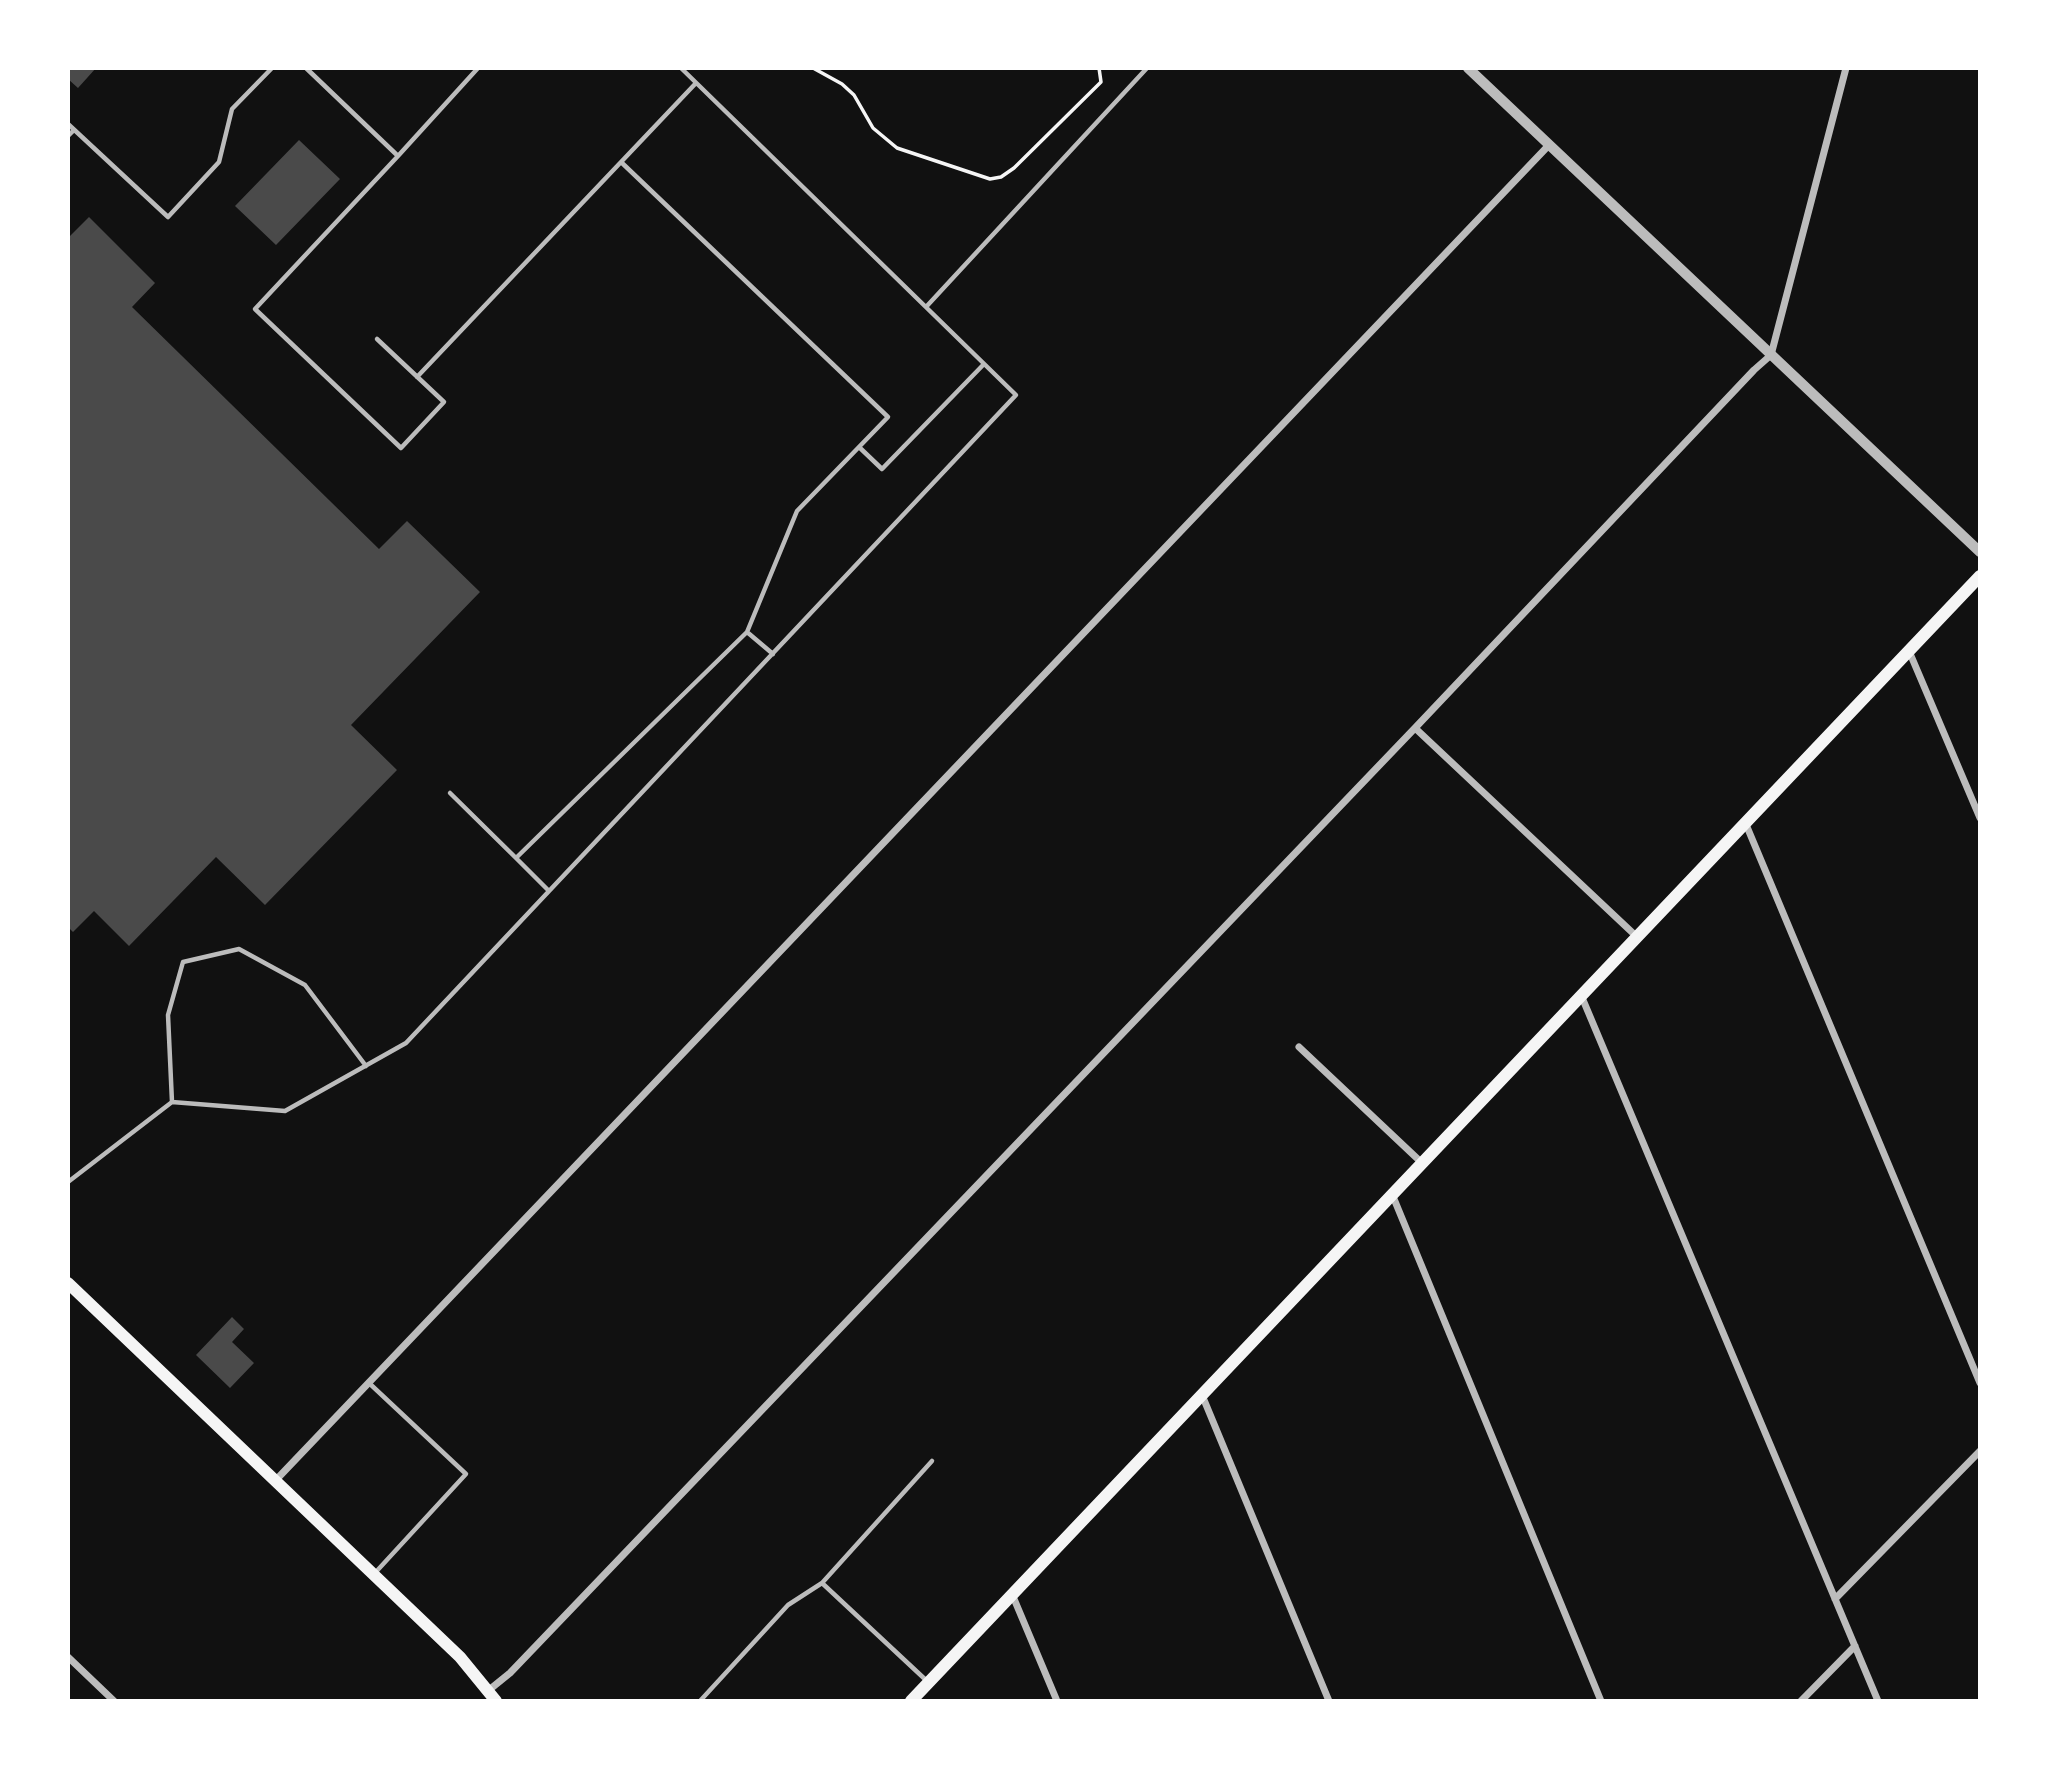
<!DOCTYPE html>
<style>
body{margin:0}
#map{position:relative;width:2048px;height:1769px;overflow:hidden;background:#111;font-family:Georgia,serif}
canvas{display:block}
.frame{position:absolute;inset:0;border:70px solid #fff;pointer-events:none}
</style>
<div id="map">
<canvas width="2048" height="1769"></canvas>
<div class="frame"></div>
</div>
<script>
const g = document.querySelector('canvas').getContext('2d');
g.lineJoin = 'round';
function fill(path, color) { g.fillStyle = color; g.fill(path, 'evenodd'); }
function stroke(path, color, width, dash) { g.strokeStyle = color; g.lineWidth = width; g.lineCap = dash ? 'butt' : 'round'; g.setLineDash(dash || []); g.stroke(path); }
const building = new Path2D(`
 M68,68H96L78,88L68,79Z
 M299,140L340,179L276,245L235,206Z
 M89,217L155,283L132,307L379,549L407,521L480,592L351,725L397,770L265,905L216,857L129,946L94,911L73,932L68,927V238Z
 M232,1317L244,1329L232,1342L254,1363L230,1388L196,1355Z`);
const path = new Path2D(`
 M813,68L842,84L854,95L873,128L897,148L990,179L1001,177L1014,168L1101,82L1099,68`);
const service = new Path2D(`
 M306,68L398,156L255,309L401,448L444,402L377,339
 M68,124L168,217L219,162L232,109L272,68
 M68,136L74,130
 M398,156L478,68
 M621,162L888,417L797,511L747,632L773,654
 M926,307L1147,68
 M417,377L696,83
 M859,447L882,469L984,364
 M450,793L516,858
 M549,891L516,858L747,632
 M172,1102L168,1015L183,962L239,949L305,985L366,1066
 M68,1182L172,1102L285,1111L406,1043L1016,395L681,68
 M369,1383L466,1474L374,1574
 M928,1682L822,1583L932,1461
 M700,1701L788,1605L822,1583`);
const minor = new Path2D(`
 M1909,651L1980,818
 M1415,728L1636,936
 M1745,822L1980,1383
 M1581,995L1878,1701
 M1299,1047L1422,1163
 M1392,1194L1601,1701
 M1202,1395L1329,1701
 M275,1481L1549,145
 M1012,1594L1057,1701
 M1835,1599L1980,1451
 M68,1657L114,1701
 M489,1690L510,1673L1415,728L1754,370L1771,355L1846,68
 M1801,1701L1855,1646`);
const tertiary = new Path2D(`
 M1468,68L1980,552`);
const secondary = new Path2D(`
 M68,1283L460,1657L496,1701
 M911,1701L1980,576`);
fill(building, '#4a4a4a');
stroke(path, '#f5f5f5', 3.5);
stroke(service, '#bcbcbc', 4.5);
stroke(minor, '#bcbcbc', 7);
stroke(tertiary, '#bcbcbc', 10);
stroke(secondary, '#f5f5f5', 12);
</script>
